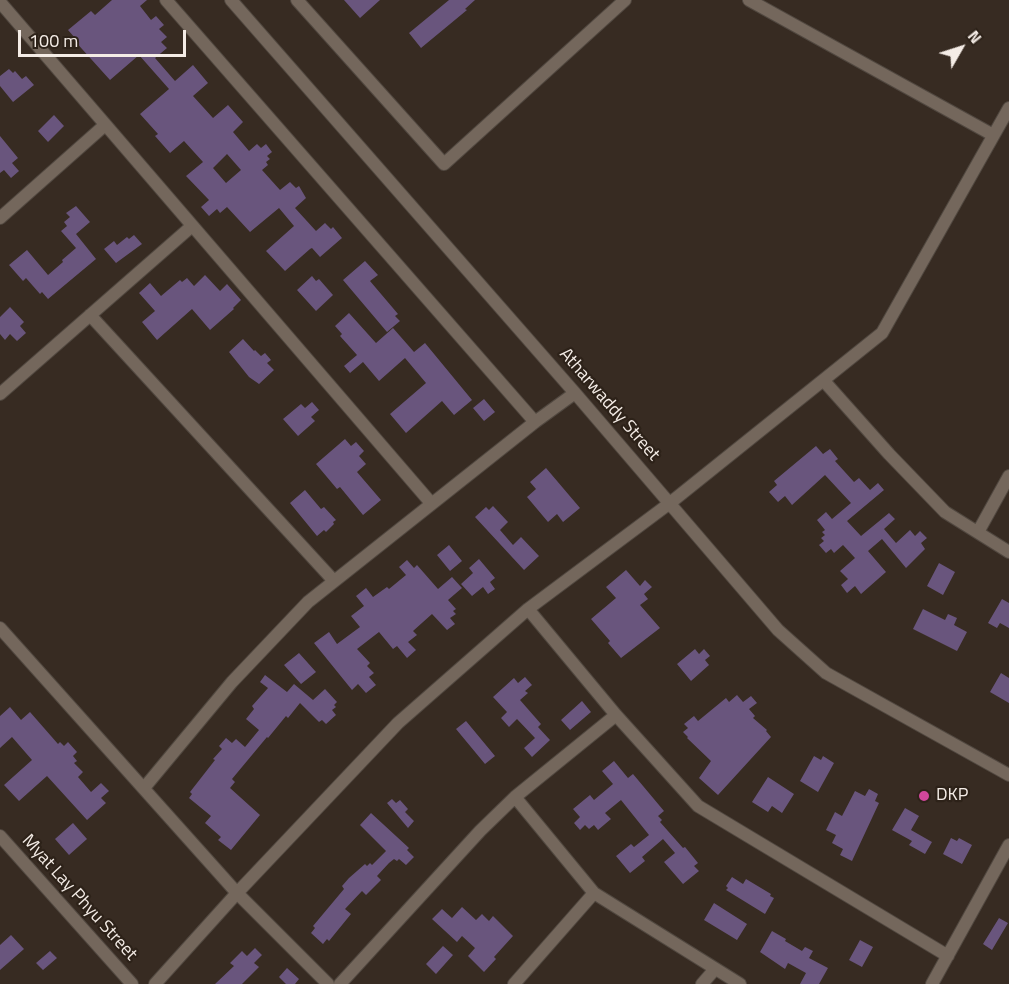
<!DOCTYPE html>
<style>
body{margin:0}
#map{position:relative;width:1009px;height:984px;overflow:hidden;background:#372b22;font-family:"Titillium Web",sans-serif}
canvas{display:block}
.north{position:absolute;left:931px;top:18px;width:60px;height:60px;-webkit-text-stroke:4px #2d2219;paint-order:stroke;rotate:51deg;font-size:16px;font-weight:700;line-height:24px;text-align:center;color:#f4ece6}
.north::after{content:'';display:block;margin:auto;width:21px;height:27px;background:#f4ece6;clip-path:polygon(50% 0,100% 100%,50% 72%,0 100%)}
.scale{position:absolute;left:18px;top:30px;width:168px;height:27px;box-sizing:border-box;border:3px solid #f4ece6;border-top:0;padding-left:8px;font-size:18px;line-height:21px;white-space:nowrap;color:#f4ece6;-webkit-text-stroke:4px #2d2219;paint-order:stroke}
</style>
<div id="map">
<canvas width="1009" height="984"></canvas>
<div class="north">N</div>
<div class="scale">100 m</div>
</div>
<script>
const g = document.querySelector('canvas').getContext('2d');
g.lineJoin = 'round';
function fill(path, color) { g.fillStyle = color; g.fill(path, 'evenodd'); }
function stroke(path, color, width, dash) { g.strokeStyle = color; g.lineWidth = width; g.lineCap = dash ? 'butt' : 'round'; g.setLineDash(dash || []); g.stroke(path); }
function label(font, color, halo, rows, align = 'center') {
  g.font = font + ' "Titillium Web",sans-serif'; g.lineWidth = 4.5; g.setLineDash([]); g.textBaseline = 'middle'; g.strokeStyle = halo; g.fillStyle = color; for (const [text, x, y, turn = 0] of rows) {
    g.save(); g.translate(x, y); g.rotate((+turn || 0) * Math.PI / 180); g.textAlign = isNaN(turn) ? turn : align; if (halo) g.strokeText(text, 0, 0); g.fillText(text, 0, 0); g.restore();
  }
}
const building = new Path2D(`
 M112,0H147L140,6L151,20L156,16L164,25L159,29L167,37L161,42L167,48L155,58L175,81L193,65L208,83L193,96L213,118L228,105L243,122L233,132L249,151L257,144L261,148L266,144L272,152L267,156L270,159L266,162L268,165L262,170L280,190L290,182L296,188L299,186L306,198L295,208L316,231L325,223L331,229L333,227L342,238L320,257L312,248L310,249L285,271L266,251L294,226L279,208L250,232L227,207L220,213L217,209L209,216L201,207L209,200L186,176L203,162L184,141L170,153L155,136L158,134L140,114L169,89L139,55L110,80L73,39L75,38L68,30L91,11L95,15ZM227,154L241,170L226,183L213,168Z
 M344,0H380L360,18Z
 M449,0H475L465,9L467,10L421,48L409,33Z
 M9,69L13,73L15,71L22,79L26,76L34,85L13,102L0,86V76Z
 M54,115L64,126L48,142L38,131Z
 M0,136L18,158L12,163L19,171L11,178L4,170L0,173Z
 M76,206L90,222L76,234L96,259L48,299L42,292L40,294L26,278L23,281L9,265L27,250L48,275L63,262L62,260L76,248L61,231L67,226L64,222L70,217L66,213Z
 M134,235L142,244L116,263L104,249L114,241L117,245L127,237L129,239Z
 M365,261L378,275L370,281L398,314L395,316L400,321L387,332L343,280Z
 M205,275L220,291L227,284L241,300L233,308L234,309L210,330L192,309L157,340L142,322L155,311L139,293L150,283L161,296L180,280L182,282L187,278L194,286Z
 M312,276L316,281L319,279L333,295L316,311L297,290Z
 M10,307L24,322L20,326L26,333L17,341L10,334L5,340L0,334V317Z
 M349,313L376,343L393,328L414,352L425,343L472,400L454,415L442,401L406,433L390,414L426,383L405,358L379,381L363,362L350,373L344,366L357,355L340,336L342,334L335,326Z
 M243,339L254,351L255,350L261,356L265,353L271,360L267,363L274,370L259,384L249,377L229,352Z
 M484,399L495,412L484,421L473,408Z
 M312,402L319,410L311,417L315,421L298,436L283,419L301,404L305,408Z
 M345,439L351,446L356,442L364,451L359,456L366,464L357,472L381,500L363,515L340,487L337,489L316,464Z
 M816,446L823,454L830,449L838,459L835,461L854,482L859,478L870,490L878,483L884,490L847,521L861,536L889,513L895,519L884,529L896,543L910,530L915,536L920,531L927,538L921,543L925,549L906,568L882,539L868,551L886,572L861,594L855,586L847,593L841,585L848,579L840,571L855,558L843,545L834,553L831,549L826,553L819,545L824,541L821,538L825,535L822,532L825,530L817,520L826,512L832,519L851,503L825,475L792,505L785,496L778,502L769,492L777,485L774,481Z
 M546,468L580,508L563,522L557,514L548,522L527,497L536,489L530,482Z
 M305,490L321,509L324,507L336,520L333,522L334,524L326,532L324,530L317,536L290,503Z
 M493,506L508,522L500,530L513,545L521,537L539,556L524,570L475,517L486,507L489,510Z
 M449,545L462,561L450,571L437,555Z
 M479,559L495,578L490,582L495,589L488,594L483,587L472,596L461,584L473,573L469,568Z
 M407,560L414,568L417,565L438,589L452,577L462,588L448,600L456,609L453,611L456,614L450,618L455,624L447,630L432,614L413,631L417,635L408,642L416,650L407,658L397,646L393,649L379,632L357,649L370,663L367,666L374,673L369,677L376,685L366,693L358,684L352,690L314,643L329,632L337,644L360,627L351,616L364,606L356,596L366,588L373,597L387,587L389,589L406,575L399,567Z
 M939,563L955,572L943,595L927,586Z
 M626,570L640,586L645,580L652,587L644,594L648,599L640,605L660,628L621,658L608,643L610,641L591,619L616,598L606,587Z
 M1002,599L1009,603V628L1000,623L997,628L988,623Z
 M923,609L945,620L948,614L957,618L954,625L967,632L957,651L913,629Z
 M695,649L699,654L704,649L710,656L705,660L709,665L691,681L677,664Z
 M299,653L316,672L301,684L284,665Z
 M1001,673L1009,678V703L990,692Z
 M265,675L287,692L294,684L313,700L325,689L337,702L334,705L336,707L332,710L336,715L326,724L322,720L319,722L300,703L288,718L286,716L268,738L267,737L232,779L235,782L230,788L260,815L231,850L218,840L221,837L205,823L211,816L189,798L192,794L190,792L215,760L213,759L222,749L219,746L226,738L232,743L236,739L245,747L259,730L246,719L254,709L252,706L268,688L260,682Z
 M525,677L532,685L525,691L528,693L520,700L541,724L538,727L550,740L532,757L524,748L535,738L517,719L509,727L501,718L507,712L493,697L514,678L518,683Z
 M737,695L743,702L751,696L757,703L749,709L755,716L753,718L767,730L766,731L771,737L718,795L699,778L711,761L687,738L688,737L683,732L688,728L684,724L694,716L698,721L726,698L729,702Z
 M582,701L591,712L570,730L561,720Z
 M10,707L21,720L30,712L58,744L60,742L64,746L68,742L77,752L73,756L77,761L74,763L83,772L78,777L91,792L101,783L109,791L101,798L106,803L87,820L47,776L19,801L4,785L32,760L12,737L0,748V716Z
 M466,721L495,756L485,764L456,729Z
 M814,756L821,760L823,756L834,763L818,792L800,781Z
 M614,761L628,778L633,774L664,811L658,816L662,820L660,822L683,848L685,847L698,863L694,866L699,871L683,884L664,862L675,853L663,839L642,857L645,861L630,873L616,856L631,844L634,847L649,835L621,800L605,813L611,819L598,830L594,825L589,829L585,825L580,830L574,823L580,817L573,809L590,795L594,800L613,784L602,771Z
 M768,777L794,794L782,813L772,806L768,812L752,802Z
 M869,789L878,794L875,801L879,803L852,861L840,855L843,849L832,843L836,835L826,830L835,812L842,816L855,791L865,796Z
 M392,799L396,803L400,800L408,809L405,812L414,821L408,828L387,803Z
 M905,808L919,816L911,830L932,842L925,854L909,845L912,841L892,830Z
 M371,813L409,848L407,850L414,857L406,865L399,859L397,861L394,859L389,863L377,876L381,880L366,895L362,891L345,909L351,914L329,941L327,939L323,944L311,933L315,928L313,926L344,889L342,886L349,878L365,864L367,866L370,863L372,865L386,851L360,825Z
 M73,823L87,839L69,855L55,839Z
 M951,838L957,841L959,838L972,845L962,864L943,854Z
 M732,877L743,884L746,879L771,894L770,896L774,898L765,914L726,890L728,888L726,886Z
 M714,903L747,924L737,940L704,920Z
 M462,907L476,920L482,914L489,921L493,916L513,936L494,957L496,959L484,972L468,956L475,948L462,936L457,942L432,919L442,909L452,918Z
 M999,918L1008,923L992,950L983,944Z
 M772,931L786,939L785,941L802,951L805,947L813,951L809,958L828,968L819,984H800L806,973L788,963L785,969L760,952Z
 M11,935L24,949L0,970V945Z
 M860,940L873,947L862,967L849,960Z
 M443,946L453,955L436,974L426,964Z
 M255,948L262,955L254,963L259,967L242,984H215L234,966L230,963L242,951L247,956Z
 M50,951L57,958L43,970L36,963Z
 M287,968L299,979L295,984H286L279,977Z`);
const minor = new Path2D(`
 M166,0L535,422
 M231,0L575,393L778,630L826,673L1009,775
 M297,0L444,164L625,0
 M749,0L993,135
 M0,2L431,503
 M0,218L105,125
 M90,315L334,581
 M824,381L889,454L945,512L1009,552
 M0,394L192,226
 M978,532L1009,476
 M528,609L616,715L698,806L948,956
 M0,628L237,893L328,984
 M144,788L232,682L308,602L535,422L575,393
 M515,797L594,893L740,984
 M0,836L132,984
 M155,984L237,893L398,723L528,609L670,503L882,333L1009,108
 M340,984L480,831L515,797L616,715
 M514,984L594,893
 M702,984L715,969
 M932,984L1009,845`);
const markers = [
 [924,796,6,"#d1479c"]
];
const streetNames = [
 ["Atharwaddy Street",609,405,49],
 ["Myat Lay Phyu Street",79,898,48]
];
const poiNames = [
 ["DKP",936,796]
];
fill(building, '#69557d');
stroke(minor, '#514840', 14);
stroke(minor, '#74675c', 12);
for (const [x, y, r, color] of markers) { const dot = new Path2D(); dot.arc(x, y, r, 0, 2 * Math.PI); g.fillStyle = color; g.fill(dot); stroke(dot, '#2d2219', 2); }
label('18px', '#f4ece6', '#2d2219', streetNames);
label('18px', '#f4ece6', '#2d2219', poiNames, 'left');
</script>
